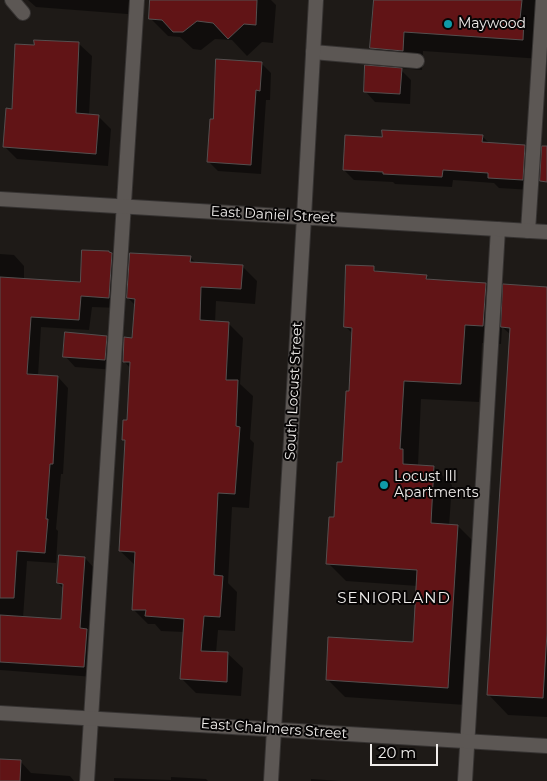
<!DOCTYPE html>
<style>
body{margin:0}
#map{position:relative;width:547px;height:781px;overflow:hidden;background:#1e1a17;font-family:Montserrat,sans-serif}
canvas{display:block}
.scale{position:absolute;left:370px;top:744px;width:68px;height:22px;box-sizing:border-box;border:2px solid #f0edeb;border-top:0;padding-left:6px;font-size:15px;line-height:18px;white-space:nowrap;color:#f0edeb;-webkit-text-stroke:4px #070505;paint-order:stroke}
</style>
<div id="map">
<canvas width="547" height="781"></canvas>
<div class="scale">20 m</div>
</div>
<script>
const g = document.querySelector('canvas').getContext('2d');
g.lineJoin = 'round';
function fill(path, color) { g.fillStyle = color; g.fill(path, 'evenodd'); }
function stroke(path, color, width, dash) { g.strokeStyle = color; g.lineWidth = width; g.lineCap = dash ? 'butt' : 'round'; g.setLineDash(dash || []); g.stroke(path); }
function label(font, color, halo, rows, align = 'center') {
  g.font = font + ' Montserrat,sans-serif'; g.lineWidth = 4; g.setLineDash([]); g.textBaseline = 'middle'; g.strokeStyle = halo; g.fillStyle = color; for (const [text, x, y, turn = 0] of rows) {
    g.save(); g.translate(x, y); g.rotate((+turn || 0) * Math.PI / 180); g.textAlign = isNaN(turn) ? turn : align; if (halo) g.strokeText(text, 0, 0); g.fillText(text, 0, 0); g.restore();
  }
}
const shadow = new Path2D(`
 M28,0H142L140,15L36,7Z
 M152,0H271L276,5L273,43L262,42L247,56L232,40L215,39L201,50L193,49L180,37L168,36L150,18Z
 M375,0H542V59L423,51L422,70L399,68L411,80L410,104L375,102L365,91L393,69L372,48Z
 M79,44L92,56L89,115L98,116L111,129L108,166L17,159L5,147L13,110Z
 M261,63L271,73L270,100H266L261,174L218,171L208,161L214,121Z
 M482,136L490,144L524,146L535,156L532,190L499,188L494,183L453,180L452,187L395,184L393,182L354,180L344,170L383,139Z
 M0,254L14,255L24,266V280L82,283L112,254L122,264L119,308L92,307L89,330L41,327L38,376L58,377L68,388L63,474H61L56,529L58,531L56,563L27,561L23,618L62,620L64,589L58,583L85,558L95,569L94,677L0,670Z
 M190,257L196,263L242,266L257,281L255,304L216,301L215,323H228L243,338L240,384L253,396L250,439L254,443L249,508L232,507L228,583L237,592L235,631L218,630L216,653L228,654L243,668L241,696L196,693L182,679L184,632L161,631L155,624H148L133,609L136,566L120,551L127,442L124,439L129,421L131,369L124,361L133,339L135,305L128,298Z
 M373,268L379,273L426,276L431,281L485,284L504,303L547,288V717L508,715L488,694L511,335L502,327L501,344L482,343L479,402L421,399L418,465L434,467L452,485L449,526H458L476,544L466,705L345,697L327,679L414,643L418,586L346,581L328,563L343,464L350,393L353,334L346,327Z
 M106,337L117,347L115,370L75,367L65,356Z
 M0,760L21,762L31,773L70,776L74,781H0Z
 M171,777L206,779L208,781H114V778L171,780Z
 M311,779L341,781H311Z`);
const building = new Path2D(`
 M150,0H257L256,25L244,24L228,39L213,23L197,21L183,32H173L162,20L149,19Z
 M374,0H522L520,19H524L523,40L404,32L403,51L370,48Z
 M34,40L79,42L76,113L99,115L96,154L3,147L6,108L12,109L15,44L34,45Z
 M216,59L262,62L260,91L256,90L251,165L207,162L210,119H213Z
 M365,65L402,68L400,94L364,92Z
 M382,130L483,135L482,142L525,145L523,180L488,178V173L443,170L442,177L383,174V172L343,170L345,135L382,137Z
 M542,146H547V182L540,181Z
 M82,250L109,251V252L112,253L109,298L81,296L79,320L31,317L27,374L58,376L53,464H50L46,519H48L45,553L17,551L14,598H0V277L80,282Z
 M130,253L191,256L190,262L243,265L241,289L201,287L200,320L229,322L226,380H238L236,426L240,427L235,494L218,493L214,575L223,576L220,617L204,616L201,651L228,652L227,682L180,679L184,619L145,616L146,610H132L135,552L119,551L125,440H122L123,420H127L130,362H123L124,337L132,338L135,299L127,298Z
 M346,265L374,266V271L427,275L426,279L486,283L483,326L465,325L461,384L404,381L400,449H403V464L434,466L431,523L458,525L448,688L326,680L328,637L413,642L417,570L326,564L329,517H334L337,462H342L346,391H349L352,328L344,327Z
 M503,284L547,287V633L543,698L487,695L510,328L501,327Z
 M65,332L107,336L105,360L63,357Z
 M59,555L85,557L80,628L87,629L84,667L0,662V615L61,619L63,584L57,583Z
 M0,759L21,760L20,781H0Z`);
const service = new Path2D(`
 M12,0L23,13
 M313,52L417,61
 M528,231L543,0
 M87,781L137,0
 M465,781L498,229`);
const minor = new Path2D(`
 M0,199L547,232
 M0,713L547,746
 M271,781L304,217L316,0`);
const markers = [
 [448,24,5,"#0f9aa8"],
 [384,485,5,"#0f9aa8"]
];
const poiNames = [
 ["Maywood",458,24],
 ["Locust III",394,477],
 ["Apartments",394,493]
];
const streetNames = [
 ["East Daniel Street",273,215,3],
 ["South Locust Street",294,391,-87],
 ["East Chalmers Street",274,729,4]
];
const neighbourhoodNames = [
 ["SENIORLAND",394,599]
];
fill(shadow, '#0007');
fill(building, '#611416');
stroke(building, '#554f4f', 1);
stroke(service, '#363332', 16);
stroke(minor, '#363332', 16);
stroke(service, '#5c5754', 14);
stroke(minor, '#5c5754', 14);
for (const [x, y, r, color] of markers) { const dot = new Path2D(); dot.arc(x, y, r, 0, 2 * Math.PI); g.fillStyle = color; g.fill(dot); stroke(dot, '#070505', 2); }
label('14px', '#f0edeb', '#070505', poiNames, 'left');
label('14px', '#f0edeb', '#070505', streetNames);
g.letterSpacing = '1px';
label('15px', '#f0edeb', '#070505', neighbourhoodNames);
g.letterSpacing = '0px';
</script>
